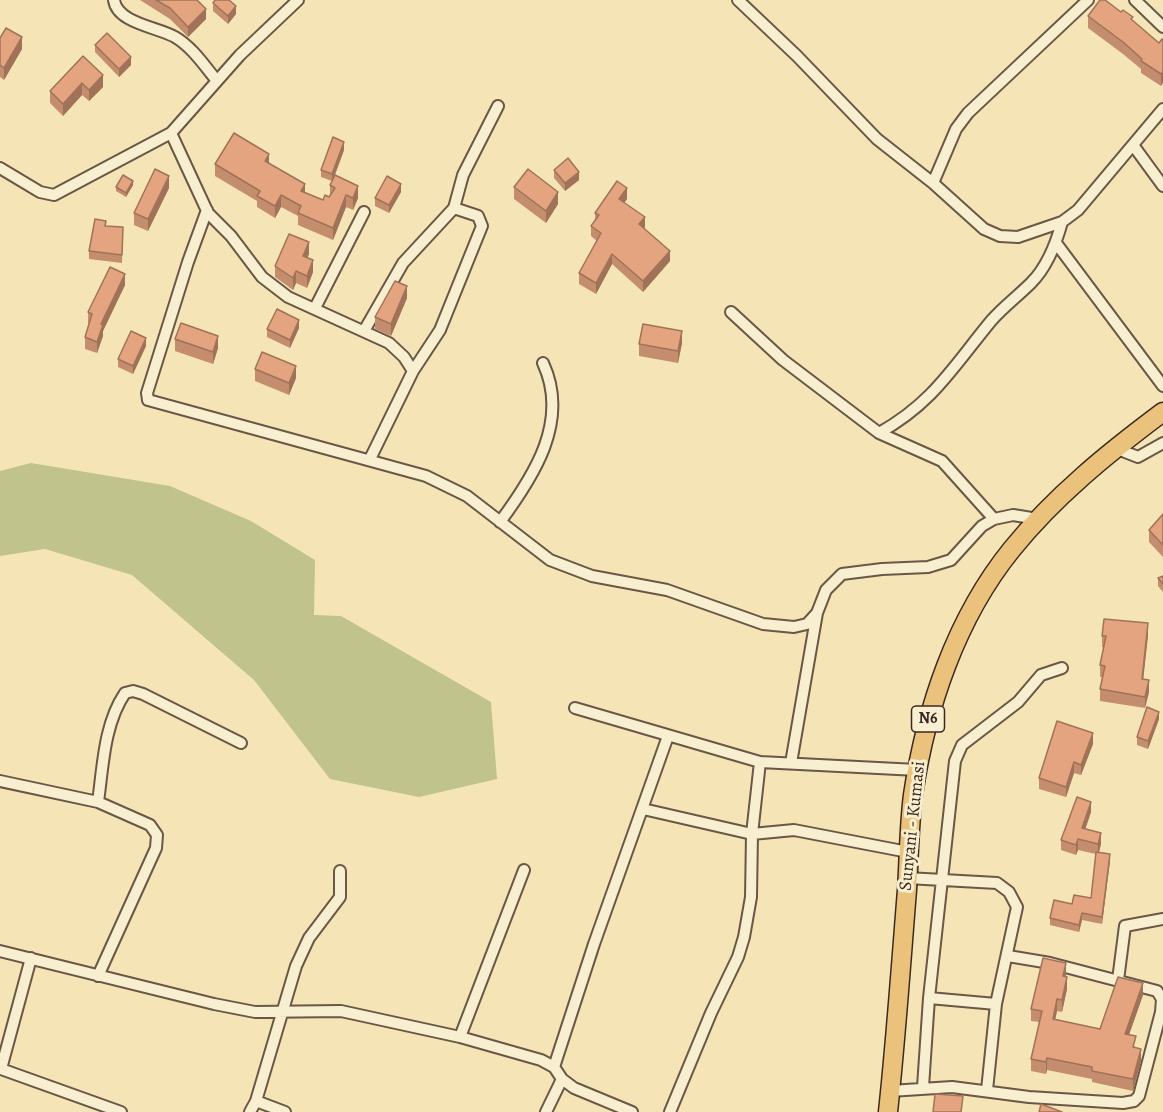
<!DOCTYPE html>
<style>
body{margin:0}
canvas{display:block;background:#f5e5b6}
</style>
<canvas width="1163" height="1112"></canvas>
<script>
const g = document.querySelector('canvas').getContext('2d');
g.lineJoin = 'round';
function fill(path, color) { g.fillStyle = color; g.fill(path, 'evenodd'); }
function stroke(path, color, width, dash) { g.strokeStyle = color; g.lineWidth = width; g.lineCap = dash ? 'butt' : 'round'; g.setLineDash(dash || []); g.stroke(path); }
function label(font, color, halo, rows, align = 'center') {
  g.font = font + ' Alegreya,serif'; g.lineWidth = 6; g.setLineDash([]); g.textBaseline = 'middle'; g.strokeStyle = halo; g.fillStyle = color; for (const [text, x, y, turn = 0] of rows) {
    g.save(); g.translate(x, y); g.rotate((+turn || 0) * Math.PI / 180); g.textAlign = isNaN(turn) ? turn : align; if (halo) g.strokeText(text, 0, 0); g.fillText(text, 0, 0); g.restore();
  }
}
const green = new Path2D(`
 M31,463L170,486L251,521L315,560L314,615L341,616L491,702L497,779L419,797L330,779L254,680L132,575L45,549L0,556V471Z`);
const street = new Path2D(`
 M114,0C117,23 157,27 175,37C192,47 204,65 217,81
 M738,0L797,56L877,139L933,183L984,229L1000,236L1018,237L1062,222L1078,210L1163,109
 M1135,0L1163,27
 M171,133L208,213L231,236L262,277L288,297L389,343L404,357L413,371L370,459
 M1133,145L1163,186
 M0,168L40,192L54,195L171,133L240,55L298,0
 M933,183L956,129L968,113L1088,0
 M207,210L188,262L147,393L148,400L426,476L467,496L550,560L592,576L667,590L763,624L794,627L807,624L817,613L826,590L842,574L882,569L928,567L951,560L982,526L994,519L1013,515L1038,519
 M1056,243L1163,386
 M315,308L364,212
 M731,312L783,360L879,433L942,461L994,519
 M364,331L403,263L454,208L463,175L498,106
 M413,371L440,330L482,226L478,216L454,208
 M879,433C933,403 953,367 991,321C1003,307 1018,296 1031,283C1047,267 1056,244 1062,222
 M1115,448L1138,457L1163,443
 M500,522C534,476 570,421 543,363
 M575,708L760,762L917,770
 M791,763L817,613
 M0,781L98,802L150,825L157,835L156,848L98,976
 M98,802C103,766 104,724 125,693L133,691L143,694L241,743
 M643,809L752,834L794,830L908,852
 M907,878L997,883L1009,892L1017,907L996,1004L987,1090
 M0,951L214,1004L255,1012L341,1011L460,1037L541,1060L554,1067L562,1079L574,1088L632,1112
 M31,958L1,1069L121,1112
 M1118,980L1125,926L1163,919
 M929,998L996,1004
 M460,1037L524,870
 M554,1067L594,944L668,736
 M923,1087L929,998L955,761L962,745L1018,702L1041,675L1062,668
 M890,1091L952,1087L1029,1097L1123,1103L1134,1101L1139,1096L1161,1012L1162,999L1157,991L1050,963L1008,956
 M256,1101L285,1112
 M250,1112L256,1101L296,966L309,938L340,897V871
 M546,1112L562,1079
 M670,1112L711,1013L738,957L744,937L751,897L752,834L760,762`);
const primary = new Path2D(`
 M888,1112C896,1038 901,964 907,890C909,858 909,826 913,795C926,708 956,618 1012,549C1055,496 1108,453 1163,412`);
const wall = new Path2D(`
 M140,0H197L206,19L188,37L170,19Z
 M213,3L236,14L228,24L213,11Z
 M1121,12L1133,21L1159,43L1162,39L1161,86L1141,73V69L1123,54L1088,28V16Z
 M0,38L22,49L4,80L0,77Z
 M95,45L131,65L119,77L95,52Z
 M83,56L103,87L89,101L82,95L63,116L50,103V91Z
 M344,150L335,175L358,198L353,210L346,207L333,240L298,225V216L281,207L275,218L257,207V201L215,176V164L269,163L305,192L323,200L330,196V185L332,181L321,177V170Z
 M554,170L579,180L565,191L554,178Z
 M133,185L126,197L116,191V187Z
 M514,187L558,204L546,223L514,199Z
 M169,188L148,231L134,225V213Z
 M401,192L389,213L375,206V198Z
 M627,199L624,203L645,227L644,228L670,261L643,292L612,264L596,294L579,284V273L597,241L591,236V226L595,220V213Z
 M123,235L122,263L89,259V251Z
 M309,254L307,258L313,272L307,288L296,283L293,290L275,277V266Z
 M125,285L103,331V336L97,353L85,349V337L89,324L88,323V312Z
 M407,298L391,336L375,329V317Z
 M299,328L290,348L267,337V329Z
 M175,339L218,348L213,364L175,351Z
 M682,343L678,363L639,356V344Z
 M146,346L133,374L118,367V359Z
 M255,369L296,378L289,395L255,381Z
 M1163,514V557L1149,542V530Z
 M1163,576V592L1158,586V578Z
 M1148,635L1143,679L1149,692L1145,708L1100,701V689L1102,677H1100V665L1104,648L1102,647V636Z
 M1159,719L1148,749L1137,745V737Z
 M1093,744L1081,775L1074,773L1066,797L1039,789V778Z
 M1091,812L1085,829L1101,844L1099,852L1110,861L1102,924L1082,920L1079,932L1050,925V918L1072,904L1091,898L1096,854L1078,850L1076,855L1061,850V840Z
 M1066,975L1067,989L1062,1012L1057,1011L1055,1019L1100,1029L1143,995L1129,1035L1141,1061L1133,1091L1092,1082V1079L1047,1070L1046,1074L1031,1071V1059L1039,1022L1031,1021V1009Z`);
const shadedWall = new Path2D(`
 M236,6V14L228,24V16Z
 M206,9V19L188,37V27Z
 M22,37V49L4,80V68Z
 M131,57V65L119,77V69Z
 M1163,72V83L1161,86V74Z
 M103,75V87L89,101V90Z
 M82,83V95L63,116V104Z
 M344,142V150L332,182V174Z
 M269,154V166L265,161Z
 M579,172V180L565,191V183Z
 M169,176V188L148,231V219Z
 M133,181V185L126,197V193Z
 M305,184V195L301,191Z
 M401,184V192L389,213V205Z
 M358,186V198L353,210V198Z
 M627,188V199L619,210V199Z
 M558,192V204L546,223V211Z
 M281,195V207L275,218V206Z
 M346,195V207L333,240V228Z
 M645,217V227L639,235V224Z
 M309,242V254L303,268V256Z
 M670,251V261L643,292V281Z
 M612,254V264L596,294V283Z
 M313,260V272L307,288V276Z
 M296,271V283L293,290V278Z
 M125,274V285L103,331V336L97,353V342L101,324Z
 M407,286V298L391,336V324Z
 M299,320V328L290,348V340Z
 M682,331V343L678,363V351Z
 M218,336V348L213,364V352Z
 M146,338V346L133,374V366Z
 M296,366V378L289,395V383Z
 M1148,623V635L1142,691V679Z
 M1149,680V692L1145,708V697Z
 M1159,712V719L1148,749V741Z
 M1093,733V744L1081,775V765Z
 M1074,762V773L1066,797V787Z
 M1091,802V812L1082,839V828Z
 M1101,833V844L1098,855V844Z
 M1078,839V850L1076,855V845Z
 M1110,854V861L1102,924V917Z
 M1082,913V920L1079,932V925Z
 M1066,963V975L1063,988V976Z
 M1067,977V989L1062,1012V1000Z
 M1143,983V995L1125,1046V1034Z
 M1057,999V1011L1053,1031V1019Z
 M1141,1049V1061L1133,1091V1079Z
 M1047,1058V1070L1046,1074V1062Z`);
const building = new Path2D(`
 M156,0H197L206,9L188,27L170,8Z
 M215,0H229L236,6L228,16L213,3Z
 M1100,0H1105L1121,12L1123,10L1133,17L1131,19L1159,43L1162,39L1163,40V72L1161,74L1141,61L1142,59L1123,42L1088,16Z
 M6,28L22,37L4,68L0,65V38Z
 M107,33L131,57L119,69L95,45Z
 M83,56L103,75L89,90L82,83L63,104L50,91Z
 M234,133L269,154L265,161L305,184L301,191L323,200L325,195L329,197L335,188L330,185L335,175L358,186L353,198L346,195L333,228L298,213L301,206L281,195L275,206L257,196L260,191L215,164Z
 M333,137L344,142L332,174L321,170Z
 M568,158L579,172L565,183L554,170Z
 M155,169L169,176L148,219L134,213Z
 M528,169L558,192L546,211L514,187Z
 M123,175L133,181L126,193L116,187Z
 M387,176L401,184L389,205L375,198Z
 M617,181L627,188L619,199L645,217L639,224L670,251L643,281L612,254L596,283L579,273L601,233L591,226L599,215L595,213Z
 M95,219L106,221L105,226L123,227L122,255L89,251Z
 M289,234L309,242L303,256L313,260L307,276L296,271L293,278L275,266Z
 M110,267L125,274L101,324L103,325L97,342L85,337L92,314L88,312Z
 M395,281L407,286L391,324L375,317Z
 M277,309L299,320L290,340L267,329Z
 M181,323L218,336L213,352L175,339Z
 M643,324L682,331L678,351L639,344Z
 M131,331L146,338L133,366L118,359Z
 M262,352L296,366L289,383L255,369Z
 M1163,514V545L1149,530Z
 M1163,576V584L1158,578Z
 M1104,619L1148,623L1142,679L1149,680L1145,697L1100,689L1105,666L1100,665L1106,636H1102Z
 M1147,707L1159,712L1148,741L1137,737Z
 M1057,721L1093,733L1081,765L1074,762L1066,787L1039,778Z
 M1077,797L1091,802L1082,828L1101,833L1098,844L1078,839L1076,845L1061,840Z
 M1096,852L1110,854L1102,917L1082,913L1079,925L1050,918L1054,900L1072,904L1074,895L1091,898Z
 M1043,958L1066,963L1063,976L1067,977L1062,1000L1057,999L1053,1019L1100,1029L1118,977L1143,983L1125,1034L1136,1036L1133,1047L1141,1049L1133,1079L1092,1071V1067L1047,1058L1046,1062L1031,1059L1042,1011L1031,1009Z
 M935,1094L963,1096L961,1112H933Z
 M1041,1104L1062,1112H1039Z`);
const shields = [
 [928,719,33]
];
const shieldNames = [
 ["N6",928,719]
];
const streetNames = [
 ["Sunyani - Kumasi",913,826,-84]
];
fill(green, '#c0c38b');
stroke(street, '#6a5746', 14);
stroke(primary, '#3c2820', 21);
stroke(street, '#f8eed0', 10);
stroke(primary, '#eac27b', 18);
fill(wall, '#c48d6d');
fill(shadedWall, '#a07359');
fill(building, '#e4a47f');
stroke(building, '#a07359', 1.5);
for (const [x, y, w] of shields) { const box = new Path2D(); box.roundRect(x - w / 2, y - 13, w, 26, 4.5); g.fillStyle = '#f8eed0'; g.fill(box); stroke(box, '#3c2820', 1.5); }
label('bold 16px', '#3c2820', null, shieldNames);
label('18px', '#3c2820', '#f8eed0', streetNames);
</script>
